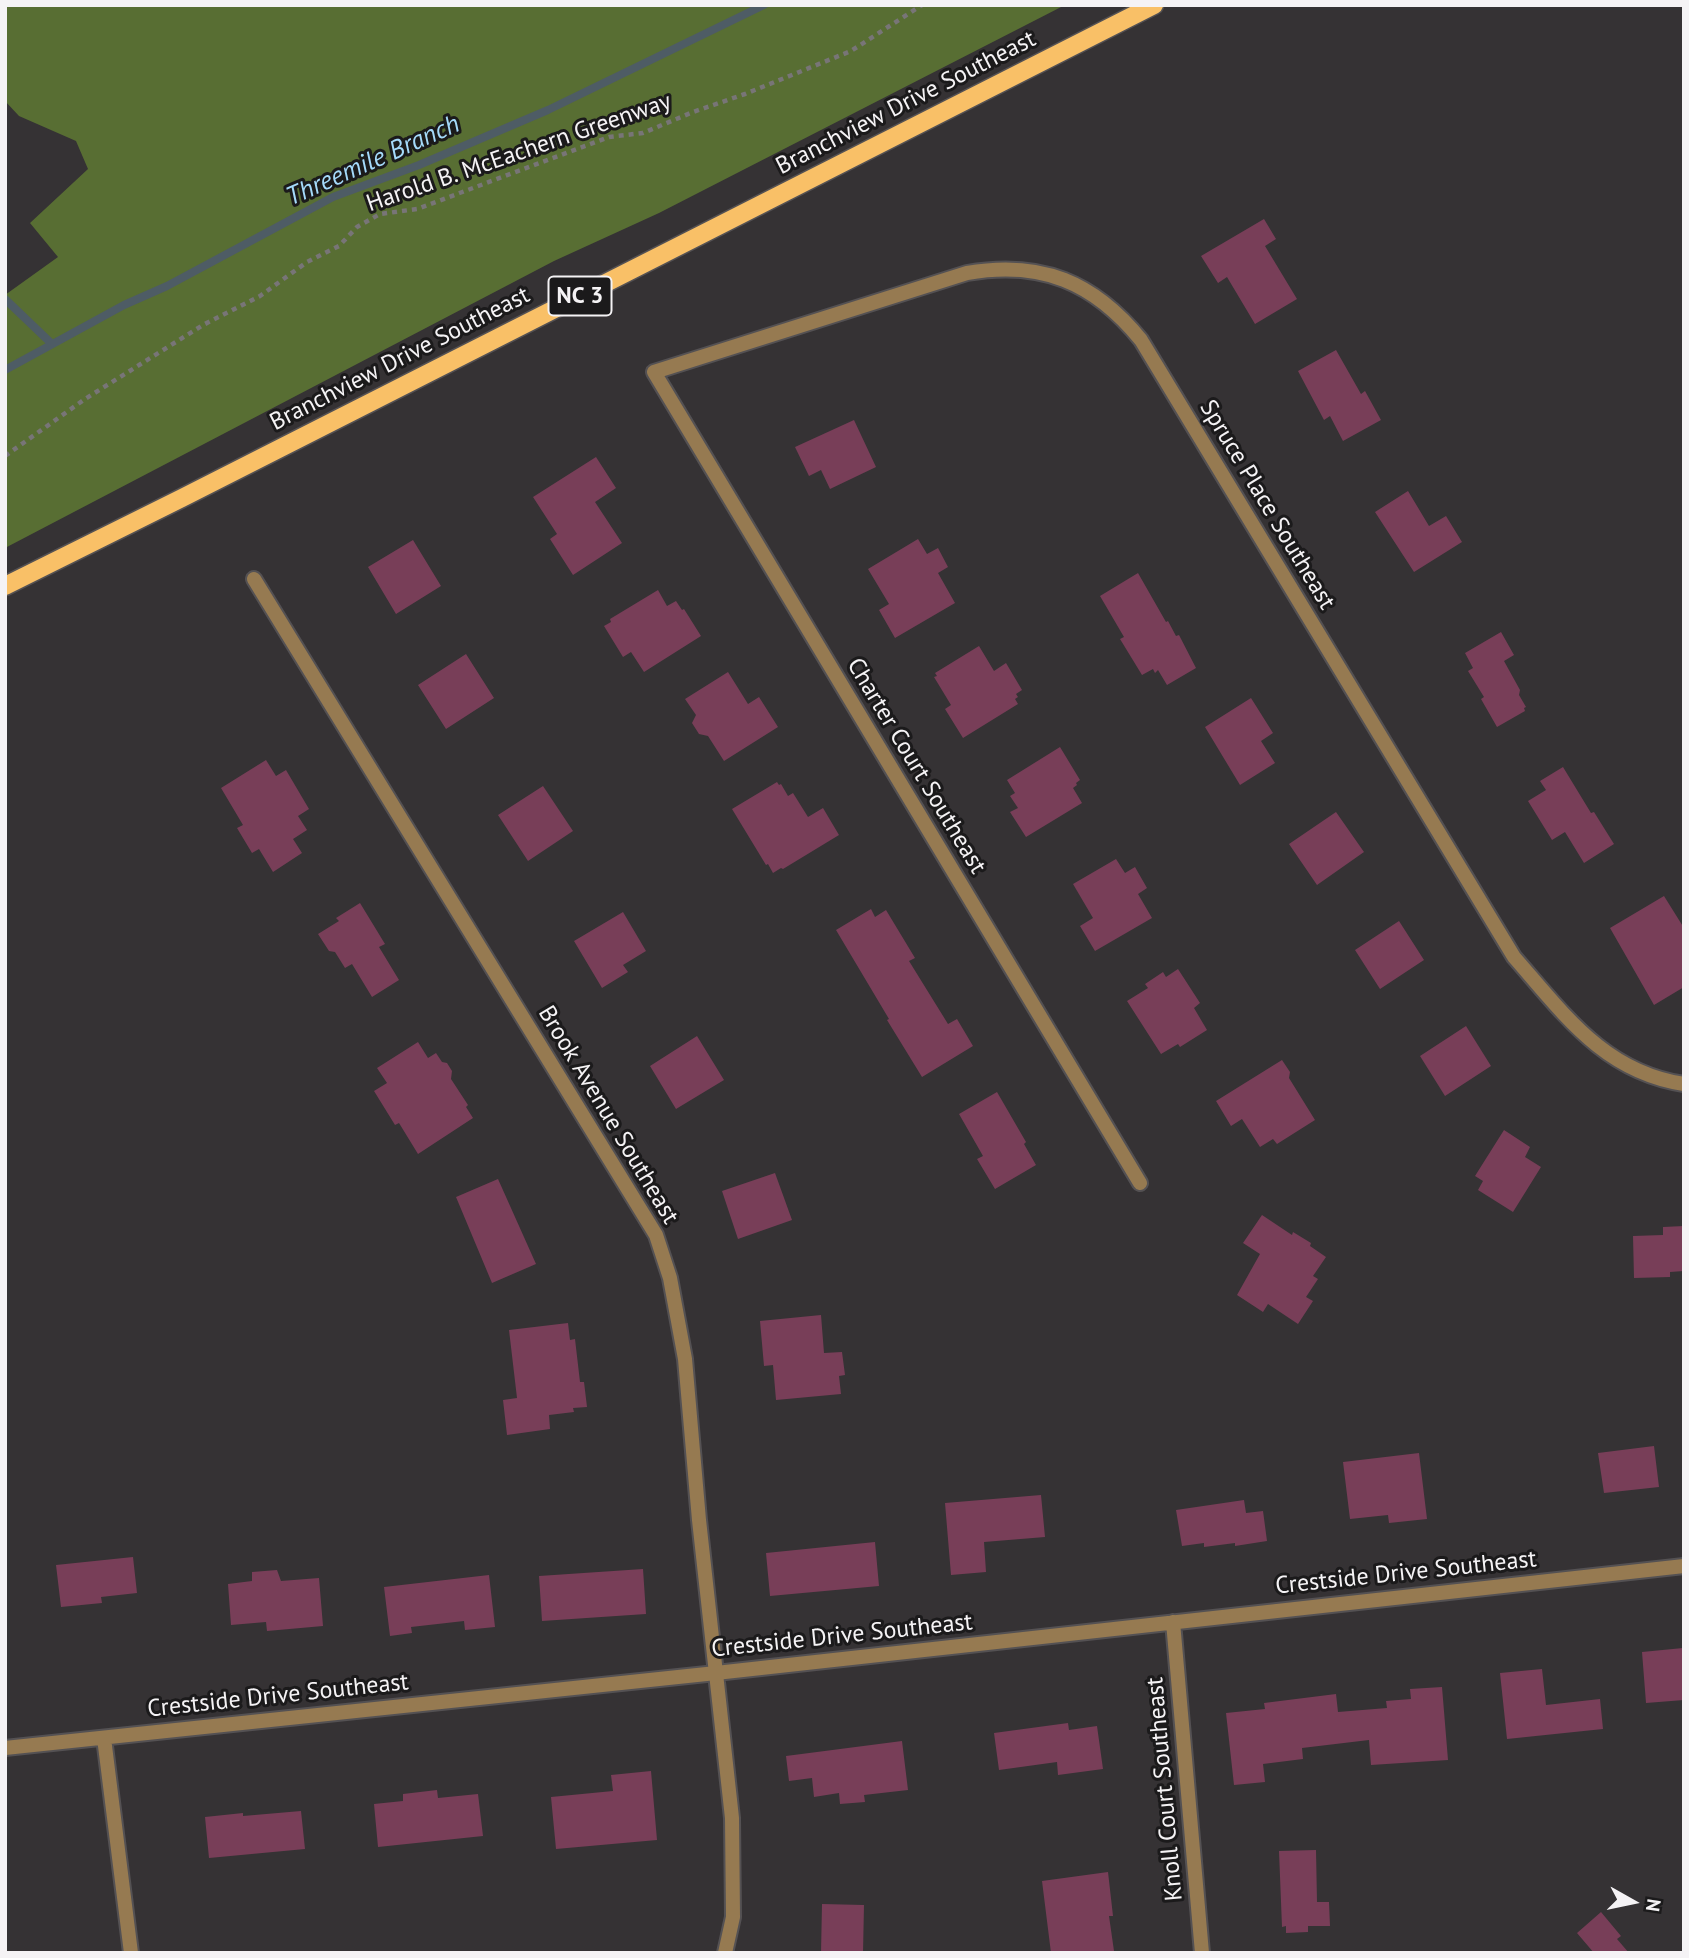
<!DOCTYPE html>
<style>
body{margin:0}
#map{position:relative;width:1689px;height:1958px;overflow:hidden;background:#353234;font-family:"PT Sans",sans-serif}
canvas{display:block}
.frame{position:absolute;inset:0;border:7px solid #f5f3f5;pointer-events:none}
.north{position:absolute;left:1598px;top:1867px;width:70px;height:70px;-webkit-text-stroke:5px #1b1a1b;paint-order:stroke;rotate:99deg;font-size:19px;font-weight:700;line-height:28px;text-align:center;color:#f5f3f5}
.north::after{content:'';display:block;margin:auto;width:24px;height:32px;background:#f5f3f5;clip-path:polygon(50% 0,100% 100%,50% 72%,0 100%)}
</style>
<div id="map">
<canvas width="1689" height="1958"></canvas>
<div class="frame"></div>
<div class="north">N</div>
</div>
<script>
const g = document.querySelector('canvas').getContext('2d');
g.lineJoin = 'round';
function fill(path, color) { g.fillStyle = color; g.fill(path, 'evenodd'); }
function stroke(path, color, width, dash) { g.strokeStyle = color; g.lineWidth = width; g.lineCap = dash ? 'butt' : 'round'; g.setLineDash(dash || []); g.stroke(path); }
function label(font, color, halo, rows, align = 'center') {
  g.font = font + ' "PT Sans",sans-serif'; g.lineWidth = 6; g.setLineDash([]); g.textBaseline = 'middle'; g.strokeStyle = halo; g.fillStyle = color; for (const [text, x, y, turn = 0] of rows) {
    g.save(); g.translate(x, y); g.rotate((+turn || 0) * Math.PI / 180); g.textAlign = isNaN(turn) ? turn : align; if (halo) g.strokeText(text, 0, 0); g.fillText(text, 0, 0); g.restore();
  }
}
const forest = new Path2D(`
 M5,5H1065L659,213L554,261L5,548V295L58,257L30,223L88,169L76,141L19,116L5,101Z`);
const stream = new Path2D(`
 M5,299L52,344
 M5,370L124,305L167,286L333,197L419,165L548,110L764,5`);
const building = new Path2D(`
 M1264,219L1276,239L1265,246L1297,299L1255,324L1227,277L1218,283L1201,256Z
 M1336,350L1361,394L1365,391L1381,420L1343,441L1330,416L1324,420L1298,371Z
 M854,420L876,467L830,489L821,470L809,476L795,447Z
 M596,457L616,488L595,502L622,543L573,575L550,539L557,534L533,497Z
 M1408,491L1429,526L1446,516L1462,542L1414,572L1375,512Z
 M918,539L927,554L938,548L948,567L938,573L955,603L895,638L879,610L889,604L868,569Z
 M413,540L441,586L396,614L368,567Z
 M1138,573L1166,622L1168,621L1176,636L1179,635L1196,668L1167,685L1158,670L1155,673L1153,669L1142,675L1120,639L1124,637L1100,596Z
 M658,590L667,606L676,601L682,610L684,609L701,636L644,672L631,652L623,657L604,626L611,622L610,619Z
 M1501,632L1514,655L1504,661L1520,690L1519,695L1526,707L1524,708L1525,711L1497,727L1481,699L1484,697L1468,671L1473,668L1465,653Z
 M979,646L994,671L1006,663L1022,690L1016,694L1018,697L1015,699L1018,704L963,738L945,709L951,705L934,677L937,676L935,673Z
 M466,654L494,698L446,729L418,685Z
 M728,672L748,704L759,697L778,727L724,761L708,736L699,734L692,723L696,715L685,699Z
 M1251,698L1273,733L1261,741L1275,763L1240,785L1205,727Z
 M1060,747L1080,780L1076,783L1077,785L1073,788L1082,803L1026,837L1010,812L1018,808L1010,796L1015,793L1007,780Z
 M266,760L276,776L286,770L309,809L298,816L307,830L293,839L302,853L273,872L259,849L252,853L237,828L243,825L221,788Z
 M1563,767L1591,813L1594,812L1614,844L1584,863L1565,832L1552,840L1528,801L1546,790L1540,781Z
 M777,782L779,785L781,784L788,796L793,793L808,817L823,808L839,835L783,869L781,868L773,873L768,864L766,865L732,809Z
 M543,786L573,831L528,861L498,815Z
 M1336,812L1364,852L1317,885L1289,844Z
 M1116,859L1125,873L1135,867L1147,888L1138,894L1152,918L1095,951L1080,926L1093,918L1073,884Z
 M1664,896L1684,928V987L1654,1005L1610,928Z
 M360,903L385,944L379,947L399,980L372,997L352,964L345,968L335,952L329,951L318,934L339,921L336,918Z
 M871,909L875,917L886,910L915,958L909,961L948,1024L957,1019L973,1046L922,1077L887,1020L889,1019L836,930Z
 M623,912L646,951L623,965L628,972L602,988L574,941Z
 M1399,921L1424,960L1380,989L1355,950Z
 M1178,969L1200,1003L1194,1008L1207,1030L1180,1047L1178,1044L1161,1054L1127,1001L1148,988L1145,984L1163,972L1166,977Z
 M1466,1026L1491,1066L1445,1096L1420,1056Z
 M697,1036L724,1080L676,1109L650,1066Z
 M418,1042L428,1058L436,1053L442,1062L447,1063L452,1071L451,1079L468,1105L466,1107L473,1118L418,1154L399,1123L395,1125L374,1091L387,1083L377,1068Z
 M1282,1060L1290,1072L1289,1078L1315,1120L1277,1144L1273,1139L1260,1147L1242,1119L1231,1126L1216,1101Z
 M997,1092L1026,1142L1024,1144L1036,1165L995,1189L977,1159L983,1156L959,1114Z
 M1504,1130L1530,1147L1525,1157L1541,1167L1513,1212L1478,1190L1483,1181L1475,1176Z
 M775,1173L792,1220L738,1239L722,1191Z
 M498,1179L536,1264L492,1283L456,1197Z
 M1262,1215L1292,1235L1293,1232L1311,1243L1310,1246L1326,1257L1313,1276L1318,1279L1306,1297L1313,1301L1298,1324L1268,1304L1263,1312L1237,1295L1260,1254L1243,1243Z
 M1684,1226V1271L1670,1272V1277L1634,1278L1633,1236L1663,1235V1227Z
 M821,1315L824,1353L842,1352L845,1375L839,1376L841,1394L776,1400L773,1365L764,1366L760,1321Z
 M568,1323L570,1340L575,1339L580,1382H584L587,1407L573,1408L574,1412L549,1415L550,1429L507,1435L503,1400L517,1398L509,1330Z
 M1654,1446L1659,1487L1604,1493L1598,1453Z
 M1419,1453L1427,1519L1389,1523L1388,1515L1350,1519L1343,1462Z
 M1041,1495L1045,1537L984,1542L986,1572L951,1575L945,1503Z
 M1244,1500L1246,1513L1263,1511L1267,1541L1235,1546V1543L1204,1547V1543L1182,1546L1176,1510Z
 M875,1542L879,1586L770,1596L766,1553Z
 M133,1557L137,1593L101,1597L102,1603L61,1607L56,1565Z
 M643,1569L646,1614L542,1621L539,1576Z
 M277,1570L281,1581L319,1578L323,1626L267,1631L266,1622L231,1625L228,1584L252,1581V1572Z
 M489,1575L495,1627L465,1630L464,1621L411,1627L412,1633L390,1636L384,1587Z
 M1683,1648L1684,1700L1646,1703L1642,1652Z
 M1542,1669L1546,1705L1600,1699L1603,1729L1507,1739L1500,1673Z
 M1442,1687L1448,1760L1371,1765L1369,1740L1302,1748L1303,1759L1263,1764L1265,1782L1234,1785L1226,1713L1265,1709L1264,1703L1336,1694L1338,1712L1387,1708L1386,1701L1411,1699L1410,1689Z
 M1068,1723L1069,1730L1097,1726L1103,1769L1058,1775L1057,1762L999,1770L994,1733Z
 M902,1741L908,1790L864,1795L865,1802L840,1804L839,1793L814,1797L812,1778L789,1781L786,1756Z
 M651,1771L657,1840L556,1849L551,1797L613,1791L611,1775Z
 M437,1790L438,1798L478,1794L483,1836L378,1847L374,1804L403,1801V1794Z
 M301,1811L305,1849L209,1858L205,1817L243,1813V1816Z
 M1316,1850L1317,1902H1329L1330,1926H1308V1932L1286,1933V1926L1282,1927L1279,1851Z
 M1108,1872L1113,1916H1109L1114,1951L1098,1953H1051L1042,1881Z
 M822,1904L864,1905L863,1953H821Z
 M1601,1912L1621,1936L1617,1939L1629,1953H1594L1577,1933Z`);
const path = new Path2D(`
 M5,456L85,399L203,325L260,296L307,262L339,246L357,227L380,214L417,209L609,137L643,133L693,112L745,94L851,51L922,5`);
const minor = new Path2D(`
 M254,579L656,1235L670,1278L685,1359L699,1520L732,1818L733,1917L725,1953
 M1140,1183L654,372L967,273C1041,260 1094,282 1141,340L1514,957C1564,1014 1604,1072 1684,1084
 M1173,1622L1202,1953
 M104,1738L131,1953
 M5,1748L716,1673L1684,1566`);
const primary = new Path2D(`
 M5,586L182,498L1154,5`);
const shields = [
 [580,296,63]
];
const shieldNames = [
 ["NC 3",580,296]
];
const streetNames = [
 ["Branchview Drive Southeast",906,103,-27],
 ["Harold B. McEachern Greenway",519,153,-19],
 ["Branchview Drive Southeast",400,359,-27],
 ["Spruce Place Southeast",1267,505,59],
 ["Charter Court Southeast",916,766,59],
 ["Brook Avenue Southeast",608,1115,59],
 ["Crestside Drive Southeast",1406,1573,-6],
 ["Crestside Drive Southeast",842,1636,-6],
 ["Crestside Drive Southeast",278,1696,-6],
 ["Knoll Court Southeast",1165,1789,-95]
];
const waterNames = [
 ["Threemile Branch",373,161,-24]
];
fill(forest, '#586e33');
stroke(stream, '#4e5c65', 8);
fill(building, '#783e58');
stroke(minor, '#545153', 18);
stroke(primary, '#545153', 21);
stroke(path, '#787577', 4.5, [5, 5]);
stroke(minor, '#967a51', 14);
stroke(primary, '#f9c067', 18);
for (const [x, y, w] of shields) { const box = new Path2D(); box.roundRect(x - w / 2, y - 19.5, w, 39, 5); g.fillStyle = '#1b1a1b'; g.fill(box); stroke(box, '#f5f3f5', 2); }
label('bold 23px', '#f5f3f5', null, shieldNames);
label('24px', '#f5f3f5', '#1b1a1b', streetNames);
label('italic 26px', '#a5dafa', '#1b1a1b', waterNames);
</script>
